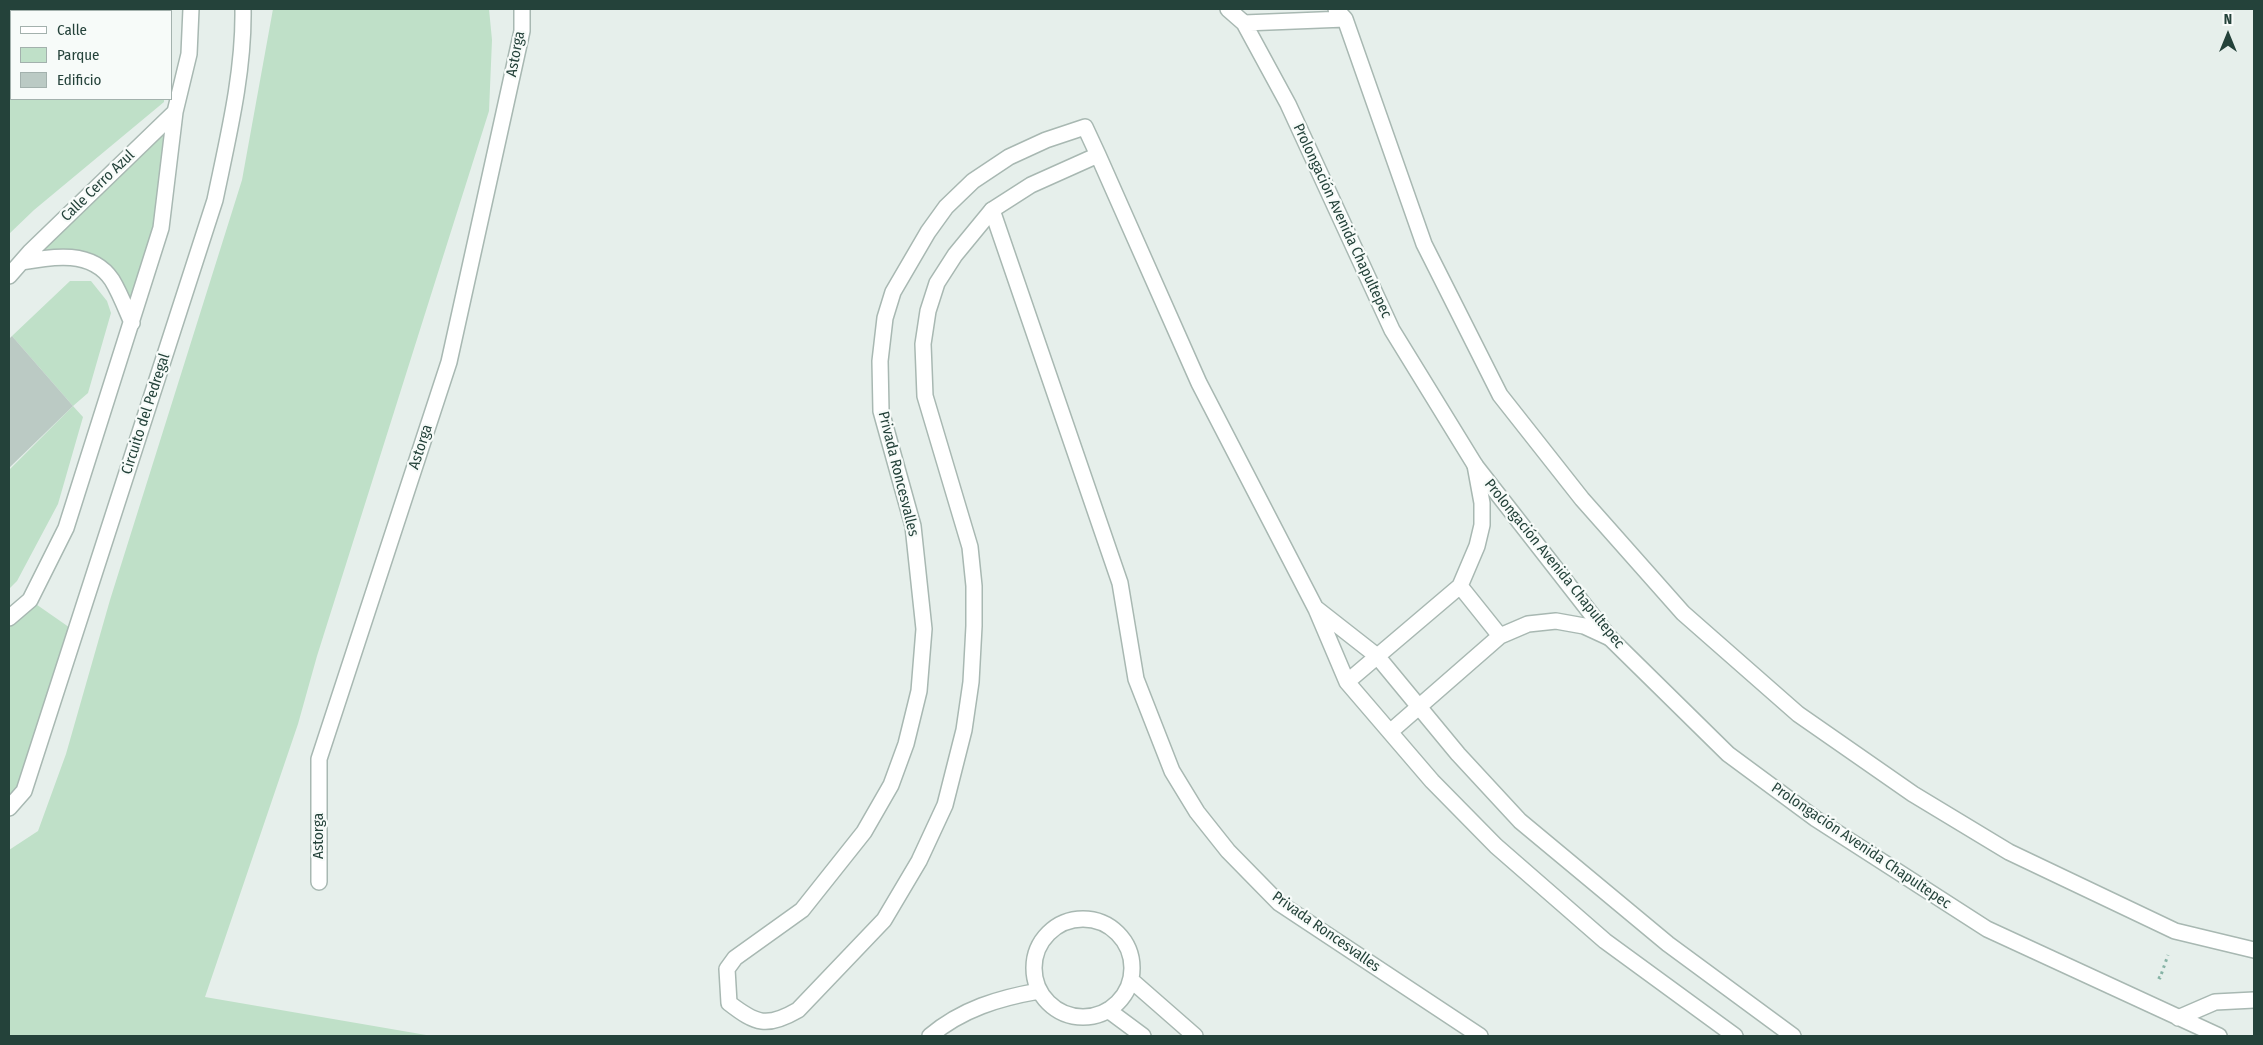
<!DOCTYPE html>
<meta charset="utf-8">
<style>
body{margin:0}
#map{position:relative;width:2263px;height:1045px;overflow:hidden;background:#e6efeb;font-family:"Fira Sans Condensed",sans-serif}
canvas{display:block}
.frame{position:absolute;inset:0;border:10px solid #24423a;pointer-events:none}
.legend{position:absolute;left:10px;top:10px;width:162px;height:90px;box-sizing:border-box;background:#f7fbf9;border:1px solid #a3b1ad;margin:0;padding:6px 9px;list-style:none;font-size:15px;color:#24423a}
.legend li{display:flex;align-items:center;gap:10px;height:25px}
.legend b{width:25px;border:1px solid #a3b1ad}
.north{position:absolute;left:2203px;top:10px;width:50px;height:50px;-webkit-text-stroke:4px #f7fbf9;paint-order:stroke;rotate:0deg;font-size:14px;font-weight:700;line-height:20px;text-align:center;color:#24423a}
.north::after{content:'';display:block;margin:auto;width:18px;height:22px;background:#24423a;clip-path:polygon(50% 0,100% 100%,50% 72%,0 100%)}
</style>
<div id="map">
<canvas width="2263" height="1045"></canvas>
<div class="frame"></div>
<ul class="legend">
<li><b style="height:6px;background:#fff"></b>Calle</li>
<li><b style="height:14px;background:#bfe0c8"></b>Parque</li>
<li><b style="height:14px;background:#bbcac4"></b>Edificio</li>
</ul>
<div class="north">N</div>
</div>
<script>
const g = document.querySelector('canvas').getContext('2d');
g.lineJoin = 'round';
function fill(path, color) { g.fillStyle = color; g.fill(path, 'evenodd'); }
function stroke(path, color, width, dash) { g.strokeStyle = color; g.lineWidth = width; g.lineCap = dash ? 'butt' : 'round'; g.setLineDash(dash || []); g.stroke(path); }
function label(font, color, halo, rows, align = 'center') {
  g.font = font + ' "Fira Sans Condensed",sans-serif'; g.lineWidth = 4.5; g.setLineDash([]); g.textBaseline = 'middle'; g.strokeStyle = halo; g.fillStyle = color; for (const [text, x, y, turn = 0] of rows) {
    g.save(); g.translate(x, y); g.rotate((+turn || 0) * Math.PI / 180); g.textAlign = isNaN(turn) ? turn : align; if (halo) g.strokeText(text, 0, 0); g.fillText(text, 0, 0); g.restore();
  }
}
const green = new Path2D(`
 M15,9H172L171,25V11H11Z
 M273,9H489L492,40L489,111L317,656L298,724L205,997L432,1036H9V850L38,831L66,754L110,600L242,180Z
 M11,11V99H164V102L34,210L9,234V13Z
 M174,114L157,217L132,313L94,260L27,256Z
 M70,281H91L107,301L111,313L88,393L73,406L83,417L58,504L17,581L9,589V470L73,406L12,336Z
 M30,600L76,632L24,791L9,808V618Z`);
const building = new Path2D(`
 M12,336L73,406L9,468V339Z`);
const path = new Path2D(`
 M2158,977L2160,978L2168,955`);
const pedestrian = new Path2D(`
 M992,210L1120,583L1136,679L1172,771L1197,812L1228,851L1279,903L1480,1036`);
const minor = new Path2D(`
 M1098,155L1031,185L992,210L955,255L937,283L928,311L923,344L925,396L970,547L974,586V626L971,682L964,730L945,805L919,861L884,920L798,1010C767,1028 756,1024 729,1003L727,969L735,958L802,910L864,832L891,785L906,744L919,691L924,629L913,526L881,411L880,361L885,318L893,292L928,232L946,207L973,181L1009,157L1046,140L1085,127L1098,155L1199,383L1316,609L1347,682L1432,781L1496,846L1605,941L1735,1036
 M22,262C53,256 92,250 112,280C120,293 126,309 132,323
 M9,276L30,252L175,112
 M1460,586L1500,636
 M1317,609L1377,656L1458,754L1520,821L1668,944L1793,1036
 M9,618L30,600L66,528L161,228L175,112L189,54L191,9
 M1347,682L1460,586L1477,546L1482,525V503L1475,465
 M1390,732L1500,636L1528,624L1556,621L1584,626L1610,638
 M9,808L24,791L215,200C228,137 244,73 243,9
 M319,882V759L449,362L522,31V9
 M1034 968a49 49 0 1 1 98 0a49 49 0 1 1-98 0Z
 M1131,980L1195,1036
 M1108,1010L1143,1036
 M930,1036C962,1009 999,998 1039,991`);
const tertiary = new Path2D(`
 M1228,9L1244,23L1288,104L1392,330L1475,465L1610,638L1728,754L1816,819L1987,929L2219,1036
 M1336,9L1345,19L1424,244L1500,395L1582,499L1683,613L1798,714L1913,794L2009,852L2175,931L2254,950
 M1244,23L1345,19
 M2178,1018L2215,1002L2254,1000`);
const streetNames = [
 ["Astorga",516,54,-79],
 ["Calle Cerro Azul",98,186,-44],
 ["Prolongación Avenida Chapultepec",1342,221,65],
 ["Circuito del Pedregal",146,414,-72],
 ["Astorga",421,447,-72],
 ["Privada Roncesvalles",898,474,76],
 ["Prolongación Avenida Chapultepec",1554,564,51],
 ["Astorga",319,836,-90],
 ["Prolongación Avenida Chapultepec",1861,846,34],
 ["Privada Roncesvalles",1326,932,35]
];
fill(green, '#bfe0c8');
fill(building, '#bbcac4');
stroke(pedestrian, '#a8b8b2', 18);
stroke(minor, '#a8b8b2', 18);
stroke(tertiary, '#a8b8b2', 18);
stroke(path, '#86b3a5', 3, [2.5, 4]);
stroke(pedestrian, '#fff', 15);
stroke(minor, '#fff', 15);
stroke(tertiary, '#fff', 15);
label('15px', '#24423a', '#f7fbf9', streetNames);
</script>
